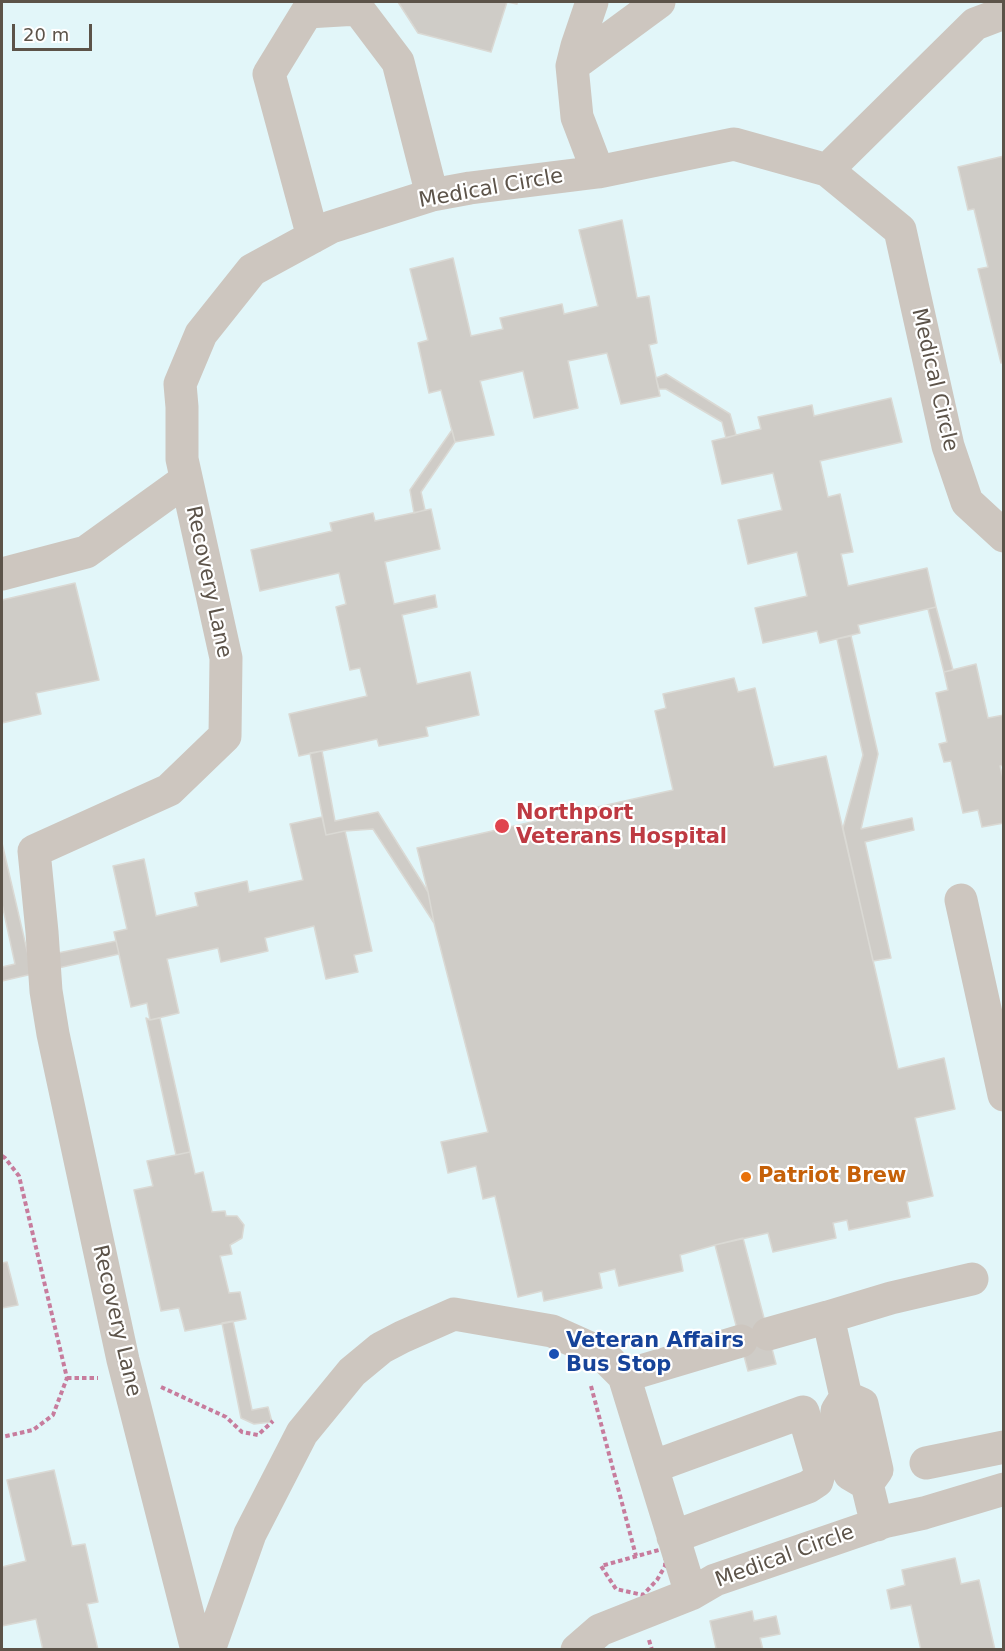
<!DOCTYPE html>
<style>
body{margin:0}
#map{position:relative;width:1005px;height:1651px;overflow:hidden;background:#f0f2f2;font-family:"DejaVu Sans",sans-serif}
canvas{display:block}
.frame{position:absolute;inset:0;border:3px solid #5c5349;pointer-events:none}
.scale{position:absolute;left:12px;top:24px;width:80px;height:27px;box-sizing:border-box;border:3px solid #5c5349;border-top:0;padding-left:8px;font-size:18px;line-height:21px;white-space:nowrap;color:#5c5349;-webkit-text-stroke:4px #fff;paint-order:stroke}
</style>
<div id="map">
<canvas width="1005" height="1651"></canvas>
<div class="frame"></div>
<div class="scale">20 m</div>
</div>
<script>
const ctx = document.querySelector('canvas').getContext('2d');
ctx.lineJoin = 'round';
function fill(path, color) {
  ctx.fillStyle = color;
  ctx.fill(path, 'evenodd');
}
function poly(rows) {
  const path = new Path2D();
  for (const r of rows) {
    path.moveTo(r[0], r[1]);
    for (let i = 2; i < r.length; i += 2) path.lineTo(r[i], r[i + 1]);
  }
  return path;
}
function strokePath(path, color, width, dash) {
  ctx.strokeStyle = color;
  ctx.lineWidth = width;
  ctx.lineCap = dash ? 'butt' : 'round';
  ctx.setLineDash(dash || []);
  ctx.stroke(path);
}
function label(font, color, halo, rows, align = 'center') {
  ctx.font = font + ' "DejaVu Sans",sans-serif';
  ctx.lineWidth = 4.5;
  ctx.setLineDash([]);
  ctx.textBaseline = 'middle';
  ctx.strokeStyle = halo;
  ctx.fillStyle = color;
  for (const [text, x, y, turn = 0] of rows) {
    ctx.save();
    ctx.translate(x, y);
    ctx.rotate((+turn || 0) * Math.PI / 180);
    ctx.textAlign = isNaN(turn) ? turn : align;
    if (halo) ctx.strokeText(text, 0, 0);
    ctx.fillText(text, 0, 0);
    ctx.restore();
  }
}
const medical = poly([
 [2,2,1003,2,1003,1649,2,1649]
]);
const building = poly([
 [398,2,517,2,517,4,507,2,491,52,418,33,398,2],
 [1004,156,1004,362,1001,363,978,269,988,267,974,209,968,210,958,167,1004,156],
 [622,220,637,298,649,296,657,343,649,345,660,396,621,404,607,353,568,361,578,408,534,418,523,371,480,381,494,435,455,442,441,390,429,393,418,343,428,340,410,269,453,258,471,336,503,329,500,318,562,304,564,314,598,306,579,230,622,220],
 [666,374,730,414,736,435,726,438,722,422,666,389,659,389,656,378,666,374],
 [891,398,902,442,820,461,828,497,840,494,853,552,841,554,848,586,927,568,936,607,858,625,860,633,820,643,817,631,763,643,755,608,807,596,797,552,748,564,738,520,782,510,773,473,722,484,712,441,761,429,758,417,812,405,814,416,891,398],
 [452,430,455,442,421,492,425,510,414,513,410,490,452,430],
 [431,509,440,549,385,562,394,604,435,595,437,607,402,615,417,684,470,672,479,715,426,727,428,736,379,746,377,739,299,756,289,714,367,696,360,668,350,670,336,607,346,604,339,573,260,591,251,550,332,531,330,523,373,513,375,521,431,509],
 [75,583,99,680,36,693,41,714,2,723,2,600,75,583],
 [936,607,953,670,944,672,928,609,936,607],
 [851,636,878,754,861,829,912,818,914,830,865,842,891,958,873,961,843,828,863,755,837,639,851,636],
 [976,664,988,718,1004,715,1004,765,1000,766,1004,782,1004,823,982,827,978,810,963,813,951,761,944,762,939,744,947,742,936,693,948,690,944,672,976,664],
 [734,678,738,692,755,688,774,767,826,756,898,1069,944,1058,955,1109,915,1118,933,1196,907,1202,910,1217,849,1230,847,1220,833,1223,836,1238,773,1252,768,1233,715,1245,680,1255,683,1271,619,1286,615,1269,599,1273,602,1288,544,1301,542,1291,518,1297,495,1196,483,1199,476,1166,448,1173,444,1154,441,1142,488,1132,434,923,428,892,417,848,673,790,655,711,666,708,663,694,734,678],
 [322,751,335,821,378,812,428,892,434,923,373,829,345,831,326,835,310,753,322,751],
 [322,817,326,835,345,831,372,951,354,955,358,972,326,979,314,926,265,938,268,951,221,962,218,948,167,959,179,1013,150,1020,147,1003,131,1007,114,932,127,929,113,866,144,859,156,916,198,906,195,893,247,881,249,892,303,880,290,824,322,817],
 [2,843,29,959,116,941,119,954,2,981,2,967,15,964,2,904,2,843],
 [146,1018,150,1020,160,1018,190,1152,176,1155,146,1018],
 [190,1152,195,1174,203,1172,212,1212,225,1211,226,1216,237,1216,244,1225,242,1238,230,1245,232,1254,220,1256,229,1293,240,1292,246,1319,185,1331,179,1308,161,1311,134,1190,153,1186,147,1161,190,1152],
 [743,1238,776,1364,748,1371,715,1245,743,1238],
 [7,1262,18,1305,2,1308,2,1263,7,1262],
 [233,1321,252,1410,268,1407,272,1422,254,1424,241,1418,222,1323,233,1321],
 [54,1470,72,1546,85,1544,98,1602,87,1604,98,1650,43,1650,36,1619,2,1626,2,1567,26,1561,7,1480,54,1470],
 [955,1558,961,1584,979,1580,995,1650,921,1650,911,1605,891,1609,887,1590,905,1585,902,1570,955,1558],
 [752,1611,754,1621,776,1616,780,1634,760,1638,763,1650,712,1650,716,1648,710,1621,752,1611]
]);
const path = poly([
 [2,1156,5,1158,19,1176,67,1378,53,1415,33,1430,2,1437],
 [67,1378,98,1378],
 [591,1386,636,1556],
 [161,1387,226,1417,242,1432,258,1435,273,1421],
 [666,1548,665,1566,657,1580,643,1595,616,1589,601,1566,666,1548],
 [649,1640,652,1650]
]);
const minor = poly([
 [592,2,577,46,572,66,577,117,598,172],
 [572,66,659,2],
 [827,170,975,24,1004,13],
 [313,237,269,74,307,12,358,9,398,62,432,195],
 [2,574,86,552,186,480],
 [961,900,1004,1095],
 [768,1334,828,1317],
 [624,1376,741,1341],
 [846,1397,862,1404,877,1470,867,1484],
 [926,1463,1004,1447],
 [652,1467,803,1412,820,1470,817,1481,808,1487,673,1537],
 [877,1525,867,1484,850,1474,837,1411,846,1397,828,1317,891,1298,972,1279],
 [197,1650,123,1360,53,1034,46,991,42,932,34,851,169,790,225,736,226,658,182,459,182,407,180,384,201,334,252,270,331,227,432,195,470,188,598,172,734,144,827,170,900,230,948,446,967,502,1004,536],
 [209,1650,250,1534,302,1433,352,1372,381,1348,402,1337,454,1314,552,1331,601,1353,624,1376,691,1594],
 [577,1650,600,1630,691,1594,715,1580,887,1521,924,1513,1004,1489]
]);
const markers = [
 [502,826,8,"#e0444e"],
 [746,1177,6,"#e8710a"],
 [554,1354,6,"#1a4fb4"]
];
const streetNames = [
 ["Medical Circle",491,189,-10],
 ["Medical Circle",934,380,77],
 ["Recovery Lane",208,582,78],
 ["Recovery Lane",116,1321,77],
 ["Medical Circle",785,1557,-20]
];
const healthNames = [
 ["Northport",516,814],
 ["Veterans Hospital",516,838]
];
const foodNames = [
 ["Patriot Brew",758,1177]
];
const transitNames = [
 ["Veteran Affairs",566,1342],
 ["Bus Stop",566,1366]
];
fill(medical, '#e2f6f9');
fill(building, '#cfccc7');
strokePath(building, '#dad9d4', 1.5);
strokePath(path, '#c77c9d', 4, [4.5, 3]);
strokePath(minor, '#cdc6bf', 33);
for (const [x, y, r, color] of markers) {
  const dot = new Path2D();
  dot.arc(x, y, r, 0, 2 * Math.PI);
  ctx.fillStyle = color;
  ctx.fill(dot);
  strokePath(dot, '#fff', 2);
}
label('21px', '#5c5349', '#fff', streetNames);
label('bold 21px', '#be3a42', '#fff', healthNames, 'left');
label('bold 21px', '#c56008', '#fff', foodNames, 'left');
label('bold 21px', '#164399', '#fff', transitNames, 'left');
</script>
